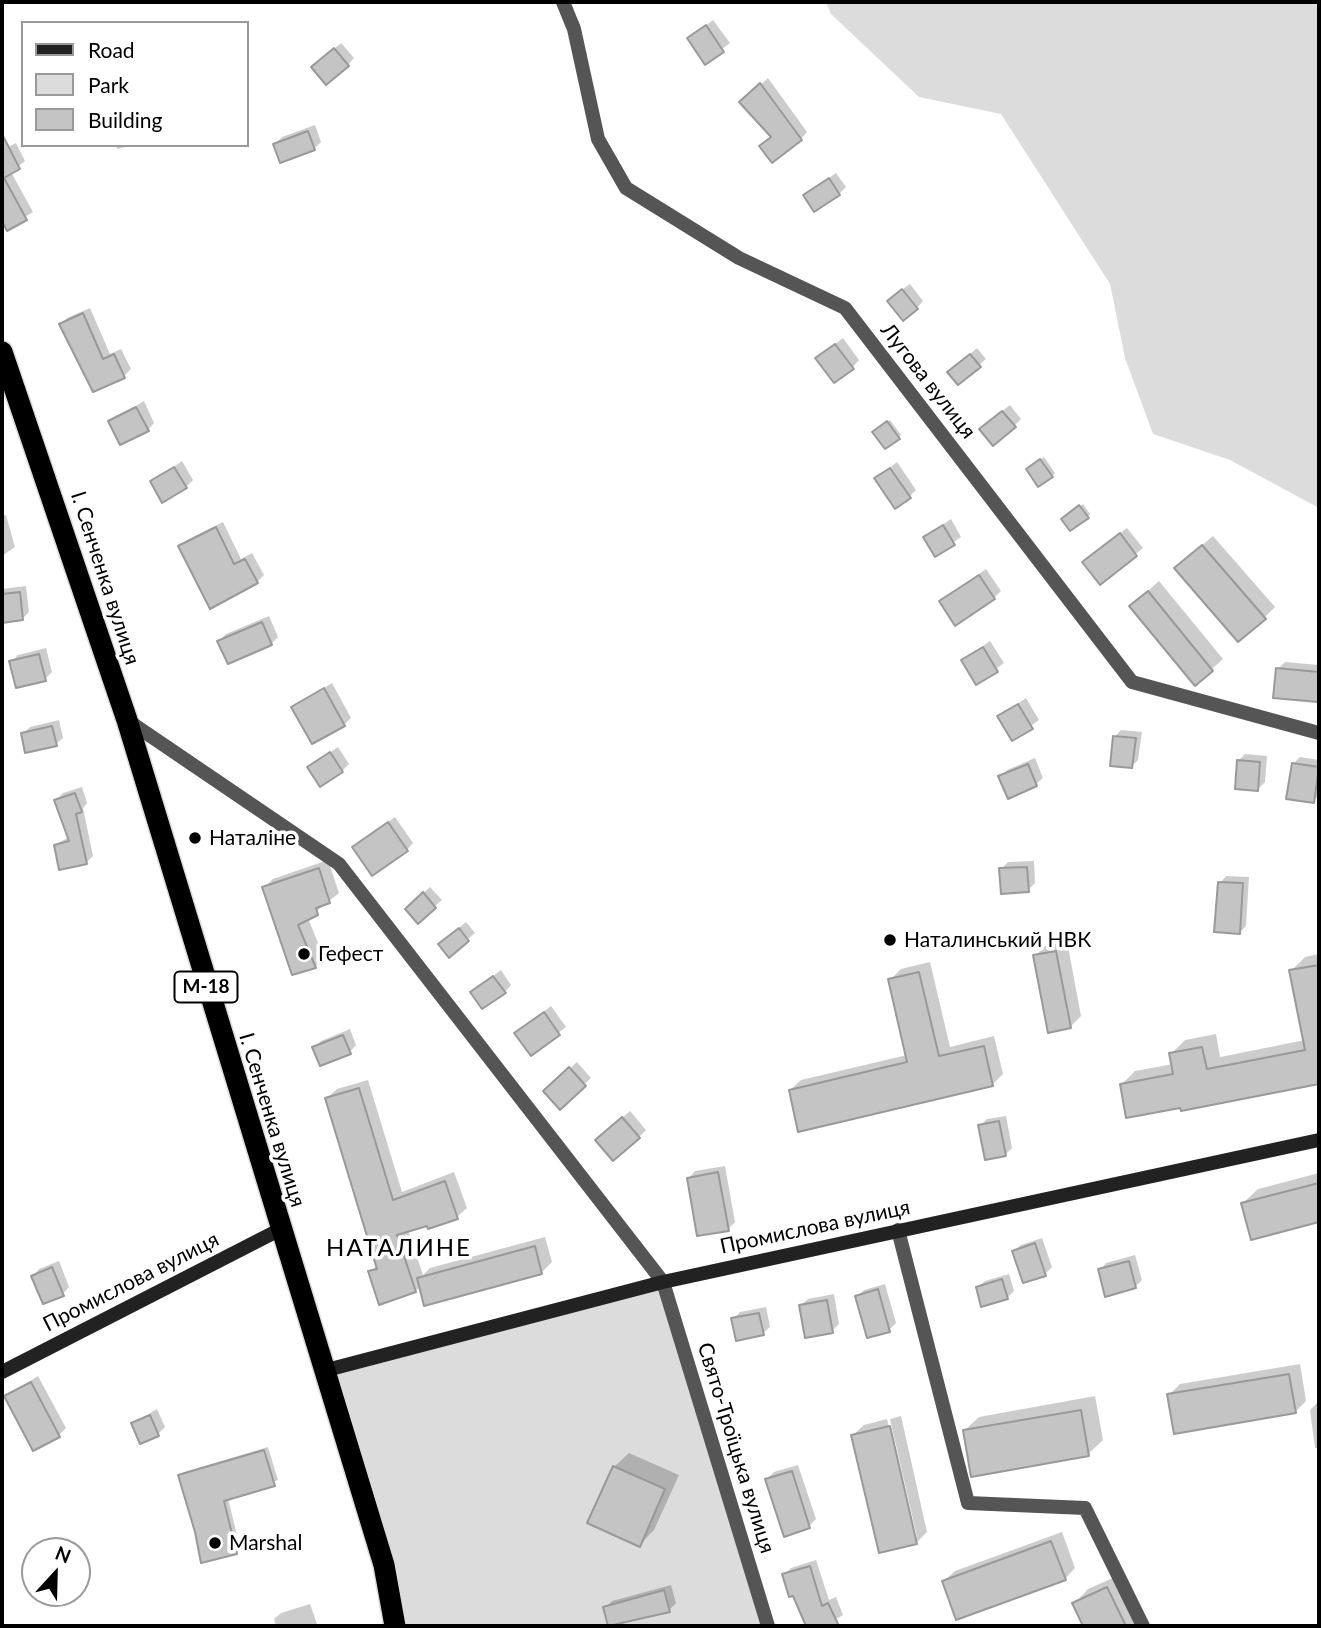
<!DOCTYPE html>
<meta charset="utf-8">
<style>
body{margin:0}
#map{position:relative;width:1321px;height:1628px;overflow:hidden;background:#fff;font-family:Lato,sans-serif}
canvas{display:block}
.frame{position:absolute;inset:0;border:4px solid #000;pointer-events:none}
.legend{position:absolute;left:21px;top:21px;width:228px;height:126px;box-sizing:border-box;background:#fff;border:2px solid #999;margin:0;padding:9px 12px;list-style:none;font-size:21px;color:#000}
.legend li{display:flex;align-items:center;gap:14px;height:35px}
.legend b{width:35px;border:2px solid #999}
.north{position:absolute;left:21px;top:1537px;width:70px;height:70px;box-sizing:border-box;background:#fff;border:2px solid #999;border-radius:50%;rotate:22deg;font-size:19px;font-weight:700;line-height:28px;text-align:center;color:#000}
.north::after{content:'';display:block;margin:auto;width:24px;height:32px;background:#000;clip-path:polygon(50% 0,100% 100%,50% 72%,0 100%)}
</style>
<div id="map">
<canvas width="1321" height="1628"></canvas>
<div class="frame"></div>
<ul class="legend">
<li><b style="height:9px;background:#222"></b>Road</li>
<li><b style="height:19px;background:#dcdcdc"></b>Park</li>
<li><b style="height:19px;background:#c4c4c4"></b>Building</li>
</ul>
<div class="north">N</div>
</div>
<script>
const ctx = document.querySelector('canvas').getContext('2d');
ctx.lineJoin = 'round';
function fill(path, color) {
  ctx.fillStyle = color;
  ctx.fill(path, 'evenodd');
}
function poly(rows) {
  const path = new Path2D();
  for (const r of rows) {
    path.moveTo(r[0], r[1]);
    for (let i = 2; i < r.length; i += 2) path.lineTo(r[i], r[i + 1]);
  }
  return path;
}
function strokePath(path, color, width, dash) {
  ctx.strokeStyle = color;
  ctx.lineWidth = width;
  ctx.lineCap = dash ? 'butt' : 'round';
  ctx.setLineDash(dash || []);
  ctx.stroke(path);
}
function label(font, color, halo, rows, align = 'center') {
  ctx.font = font + ' Lato,sans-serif';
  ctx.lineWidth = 7;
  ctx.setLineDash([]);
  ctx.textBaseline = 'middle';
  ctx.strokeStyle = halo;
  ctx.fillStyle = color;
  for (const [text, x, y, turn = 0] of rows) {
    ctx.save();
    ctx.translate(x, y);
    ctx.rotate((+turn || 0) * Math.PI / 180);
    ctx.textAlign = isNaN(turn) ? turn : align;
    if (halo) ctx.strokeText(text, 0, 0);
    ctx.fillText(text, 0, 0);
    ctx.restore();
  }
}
const green = poly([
 [826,2,1319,2,1319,508,1230,460,1153,434,1125,358,1110,284,1001,114,919,97,831,14],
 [663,1282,768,1626,395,1626,323,1371]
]);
const shadow = poly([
 [713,20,730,43,705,62,689,39],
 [341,43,354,58,348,65,320,61],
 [768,78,807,132,801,139,761,146,772,136,742,102],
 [315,125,321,142,314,149,275,144,282,137],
 [16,143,25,161,11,172,33,212,7,228,2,218,2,150],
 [116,145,133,145,117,149],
 [836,173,846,187,839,194,805,195],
 [910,284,923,301,917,308,896,294],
 [90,308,110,354,121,349,131,369,124,376,61,325,67,318],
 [843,338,859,360,853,367,825,352],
 [977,348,986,359,979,365,956,366],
 [144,401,154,423,148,430,110,422],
 [1010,405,1021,419,1014,426,988,422],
 [890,420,901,435,899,437,877,429],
 [1044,457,1055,473,1052,476,1031,466],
 [182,461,193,480,186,487,152,482],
 [897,462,916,490,910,496,876,479],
 [1083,504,1090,514,1088,516,1066,516],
 [6,515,15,547,2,556,2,516],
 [951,519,961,537,936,554,925,537],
 [223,522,241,559,252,553,264,575,257,582,180,547,187,540],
 [1127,528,1143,548,1100,583,1091,555],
 [1213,536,1275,607,1265,617,1187,558],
 [986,569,1001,591,994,598,941,601],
 [1159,581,1223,659,1195,684,1131,606],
 [26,586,29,612,22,619,2,621,2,589],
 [269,616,278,637,271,644,220,641,226,634],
 [990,641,1004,663,977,683,963,660],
 [46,648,52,672,45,679,11,662,18,655],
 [1285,662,1319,665,1317,701,1278,669],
 [332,683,351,718,344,725,293,707],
 [1026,698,1039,720,1013,739,999,716],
 [59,720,63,738,56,744,23,734,30,727],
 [1121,730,1142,732,1138,760,1131,767,1115,736],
 [338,747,349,764,342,771,309,767],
 [1245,754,1267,756,1265,782,1258,789,1238,761],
 [1300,757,1319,760,1319,795,1313,801,1293,764],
 [1035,758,1043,778,1036,784,1001,777,1007,770],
 [82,787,87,803,83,808,93,856,86,863,55,845,69,837,56,800,63,793],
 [395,817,413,843,407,850,354,847],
 [328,860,339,893,308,918,324,958,315,967,264,888,273,879],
 [1034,861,1035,883,1028,890,1001,869,1008,862],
 [1226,876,1249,877,1246,926,1239,933,1220,883],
 [430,887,442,900,418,921,407,909],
 [466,922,475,933,449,955,447,938],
 [1067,941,1081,1016,1070,1027,1035,956,1046,945],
 [1319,954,1319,1082,1182,1109,1181,1106,1121,1085,1135,1071,1173,1064,1171,1054,1185,1040,1216,1034,1220,1057,1305,1040,1291,971,1305,957],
 [930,962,950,1047,994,1036,1003,1074,992,1085,790,1090,801,1080,907,1055,890,980,901,969],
 [501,970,511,985,505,992,472,992],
 [551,1006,566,1027,531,1054,523,1027],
 [350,1029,356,1045,350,1052,314,1048,321,1041],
 [577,1062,591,1078,560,1107,545,1091],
 [368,1080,402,1192,454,1172,467,1208,457,1217,430,1227,428,1224,408,1230,423,1275,430,1268,545,1237,552,1262,541,1273,421,1286,415,1291,370,1272,377,1265,327,1098,337,1089],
 [630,1111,646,1130,639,1137,604,1133],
 [1006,1116,1012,1148,1005,1155,980,1126,987,1119],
 [725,1166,735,1222,728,1229,689,1178,695,1171],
 [1319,1173,1319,1220,1252,1238,1243,1203,1258,1189],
 [1042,1238,1052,1267,1045,1274,1014,1251,1021,1245],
 [1135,1255,1142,1280,1135,1287,1100,1270,1106,1263],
 [59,1261,69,1287,63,1294,33,1276,39,1269],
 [1009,1274,1014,1291,1007,1298,978,1287,985,1281],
 [885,1284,896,1323,889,1330,857,1297,864,1290],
 [834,1294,839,1324,832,1331,801,1305,808,1299],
 [766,1307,770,1327,763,1333,733,1319,740,1312],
 [1300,1364,1306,1401,1295,1412,1169,1395,1180,1384],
 [38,1376,66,1428,59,1435,6,1396],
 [1095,1396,1103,1440,1088,1454,964,1431,979,1417],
 [1319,1401,1319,1448,1315,1448,1310,1410],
 [157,1409,165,1427,158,1434,133,1423],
 [901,1416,927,1532,916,1543,853,1435,864,1425,887,1419,914,1537,917,1537,890,1419],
 [268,1447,278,1480,228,1498,240,1548,236,1552,202,1561,180,1476,184,1472],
 [629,1453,679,1475,654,1530,639,1545,614,1467],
 [798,1465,816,1519,809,1526,767,1479,774,1472],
 [1062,1532,1075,1568,1065,1579,944,1581,955,1571],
 [816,1560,829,1600,836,1597,843,1615,825,1626,808,1626,784,1575,791,1568],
 [1122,1574,1147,1626,1084,1626,1074,1604,1088,1589],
 [671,1585,676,1603,669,1610,610,1626,605,1608,612,1601],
 [310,1604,317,1624,314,1626,276,1626,274,1619,281,1613]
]);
const building = poly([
 [706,25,724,52,705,65,687,38,706,25],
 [334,48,349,66,326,85,311,67,334,48],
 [760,83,802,140,772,163,759,146,771,137,739,102,760,83],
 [308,131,315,150,280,163,273,144,308,131],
 [2,134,20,169,4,178,27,220,7,231,2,221,2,134],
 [829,178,840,195,814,212,803,195,829,178],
 [902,289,918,309,903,321,887,301,902,289],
 [83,313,103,359,114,354,125,378,93,392,59,324,83,313],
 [835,344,854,369,834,383,815,358,835,344],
 [970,354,981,367,958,385,947,372,970,354],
 [136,407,149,431,120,445,108,421,136,407],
 [1002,411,1016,427,993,446,979,429,1002,411],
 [887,421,900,439,885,449,872,432,887,421],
 [1040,459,1053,477,1038,487,1026,469,1040,459],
 [174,467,187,488,162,503,150,481,174,467],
 [890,468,911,498,895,509,874,478,890,468],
 [1079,505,1089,518,1070,531,1061,519,1079,505],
 [943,525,955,545,935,557,923,537,943,525],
 [216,527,234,564,245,559,258,583,210,609,178,546,216,527],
 [1120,533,1137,556,1100,585,1082,562,1120,533],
 [1202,545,1266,619,1238,642,1174,568,1202,545],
 [979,575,995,599,955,626,939,601,979,575],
 [1148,591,1213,671,1195,686,1129,606,1148,591],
 [20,592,23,620,2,623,2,594,20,592],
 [262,622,272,645,228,664,217,641,262,622],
 [983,647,998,672,976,685,961,660,983,647],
 [39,654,46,681,16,688,9,661,39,654],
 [1276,668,1319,672,1318,702,1273,698,1276,668],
 [324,688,345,726,312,744,291,707,324,688],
 [1018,704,1033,729,1012,741,997,716,1018,704],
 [52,726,57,746,25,753,21,733,52,726],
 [1113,736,1136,738,1132,768,1110,766,1113,736],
 [330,752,343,772,320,787,307,767,330,752],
 [1237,760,1260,762,1258,791,1235,789,1237,760],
 [1292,763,1319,767,1314,803,1286,799,1292,763],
 [1028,764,1037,786,1008,799,998,776,1028,764],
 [75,793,82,812,76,814,87,864,59,870,54,845,69,841,54,800,75,793],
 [388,822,408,851,372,876,352,847,388,822],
 [1027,867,1029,892,1001,894,999,868,1027,867],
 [319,868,330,903,316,908,318,915,298,925,316,968,292,975,262,887,319,868],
 [1218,882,1243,883,1240,934,1214,932,1218,882],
 [423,892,436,908,418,924,405,909,423,892],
 [459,928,469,941,449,958,438,944,459,928],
 [1056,951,1071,1028,1048,1033,1033,955,1056,951],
 [1319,965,1319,1084,1181,1111,1180,1108,1126,1118,1120,1084,1173,1074,1169,1053,1202,1047,1207,1069,1305,1050,1289,970,1319,965],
 [919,972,939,1056,984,1046,993,1086,798,1132,789,1090,907,1062,888,979,919,972],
 [493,976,506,993,482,1009,470,992,493,976],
 [544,1012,560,1035,531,1056,514,1033,544,1012],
 [343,1035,351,1054,320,1066,312,1047,343,1035],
 [569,1067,586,1086,560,1110,543,1091,569,1067],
 [359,1088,393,1200,445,1181,458,1219,428,1229,427,1226,397,1235,416,1292,379,1305,368,1271,377,1269,325,1098,359,1088],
 [622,1117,640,1138,613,1161,595,1140,622,1117],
 [999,1121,1006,1156,985,1160,978,1125,999,1121],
 [718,1172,729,1231,697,1236,687,1178,718,1172],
 [1319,1183,1319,1222,1251,1240,1241,1203,1319,1183],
 [1035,1243,1046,1276,1023,1283,1012,1251,1035,1243],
 [535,1246,542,1274,424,1306,417,1278,535,1246],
 [1129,1261,1136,1288,1105,1297,1098,1269,1129,1261],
 [52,1267,64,1296,43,1304,31,1276,52,1267],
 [1002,1279,1008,1299,981,1307,976,1287,1002,1279],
 [878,1289,890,1332,867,1338,855,1296,878,1289],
 [827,1300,833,1333,805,1338,799,1305,827,1300],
 [759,1313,764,1335,736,1341,731,1318,759,1313],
 [1289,1374,1296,1413,1174,1434,1167,1394,1289,1374],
 [31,1382,60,1437,33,1451,4,1396,31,1382],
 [1081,1410,1089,1456,971,1477,963,1430,1081,1410],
 [150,1415,159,1436,140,1444,131,1423,150,1415],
 [890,1426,917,1544,879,1553,851,1435,890,1426],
 [264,1450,275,1486,224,1501,237,1554,201,1563,195,1532,178,1475,264,1450],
 [613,1466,665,1489,640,1547,587,1523,613,1466],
 [792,1471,810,1528,784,1537,765,1479,792,1471],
 [1051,1541,1066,1580,956,1620,942,1581,1051,1541],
 [810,1566,822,1606,828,1603,839,1626,806,1626,793,1596,789,1597,782,1574,810,1566],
 [1107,1587,1126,1626,1083,1626,1072,1603,1107,1587],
 [664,1590,670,1612,608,1626,603,1607,664,1590]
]);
const street = poly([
 [563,2,574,29,598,139,626,188,739,258,845,308,1132,682,1319,733],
 [127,720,339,864,663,1282,768,1626],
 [898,1230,968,1503,1085,1508,1143,1626]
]);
const secondary = poly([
 [323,1371,663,1282,1319,1140],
 [2,1372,279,1230]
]);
const highway = poly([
 [2,352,127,720,384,1565,395,1626]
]);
const markers = [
 [195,838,7,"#000"],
 [890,940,7,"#000"],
 [304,954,7,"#000"],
 [215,1543,7,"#000"]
];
const shields = [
 [206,987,63]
];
const shieldNames = [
 ["М-18",206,987]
];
const streetNames = [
 ["Лугова вулиця",928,381,52],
 ["І. Сенченка вулиця",105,578,72],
 ["І. Сенченка вулиця",272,1120,73],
 ["Промислова вулиця",815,1227,-12],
 ["Промислова вулиця",131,1282,-27],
 ["Свято-Троїцька вулиця",736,1448,73]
];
const poiNames = [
 ["Наталіне",209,838],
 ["Наталинський НВК",904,940],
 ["Гефест",318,954],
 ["Marshal",229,1543]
];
const quarterNames = [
 ["НАТАЛИНЕ",399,1248]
];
fill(green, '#dcdcdc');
fill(shadow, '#0003');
fill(building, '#c4c4c4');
strokePath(building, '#999', 2);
strokePath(highway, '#dbdbdb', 24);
strokePath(street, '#555', 14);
strokePath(secondary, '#222', 14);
strokePath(highway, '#000', 21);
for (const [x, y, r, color] of markers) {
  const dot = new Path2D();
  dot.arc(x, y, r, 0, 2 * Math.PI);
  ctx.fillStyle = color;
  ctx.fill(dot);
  strokePath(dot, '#fff', 2.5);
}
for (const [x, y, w] of shields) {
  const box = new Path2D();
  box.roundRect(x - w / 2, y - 15.5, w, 31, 5);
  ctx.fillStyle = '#fff';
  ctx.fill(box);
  strokePath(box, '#000', 2);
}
label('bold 19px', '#000', null, shieldNames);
label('21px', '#000', '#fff', streetNames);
label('21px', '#000', '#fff', poiNames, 'left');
ctx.letterSpacing = '2px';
label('24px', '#000', '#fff', quarterNames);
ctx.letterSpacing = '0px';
</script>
